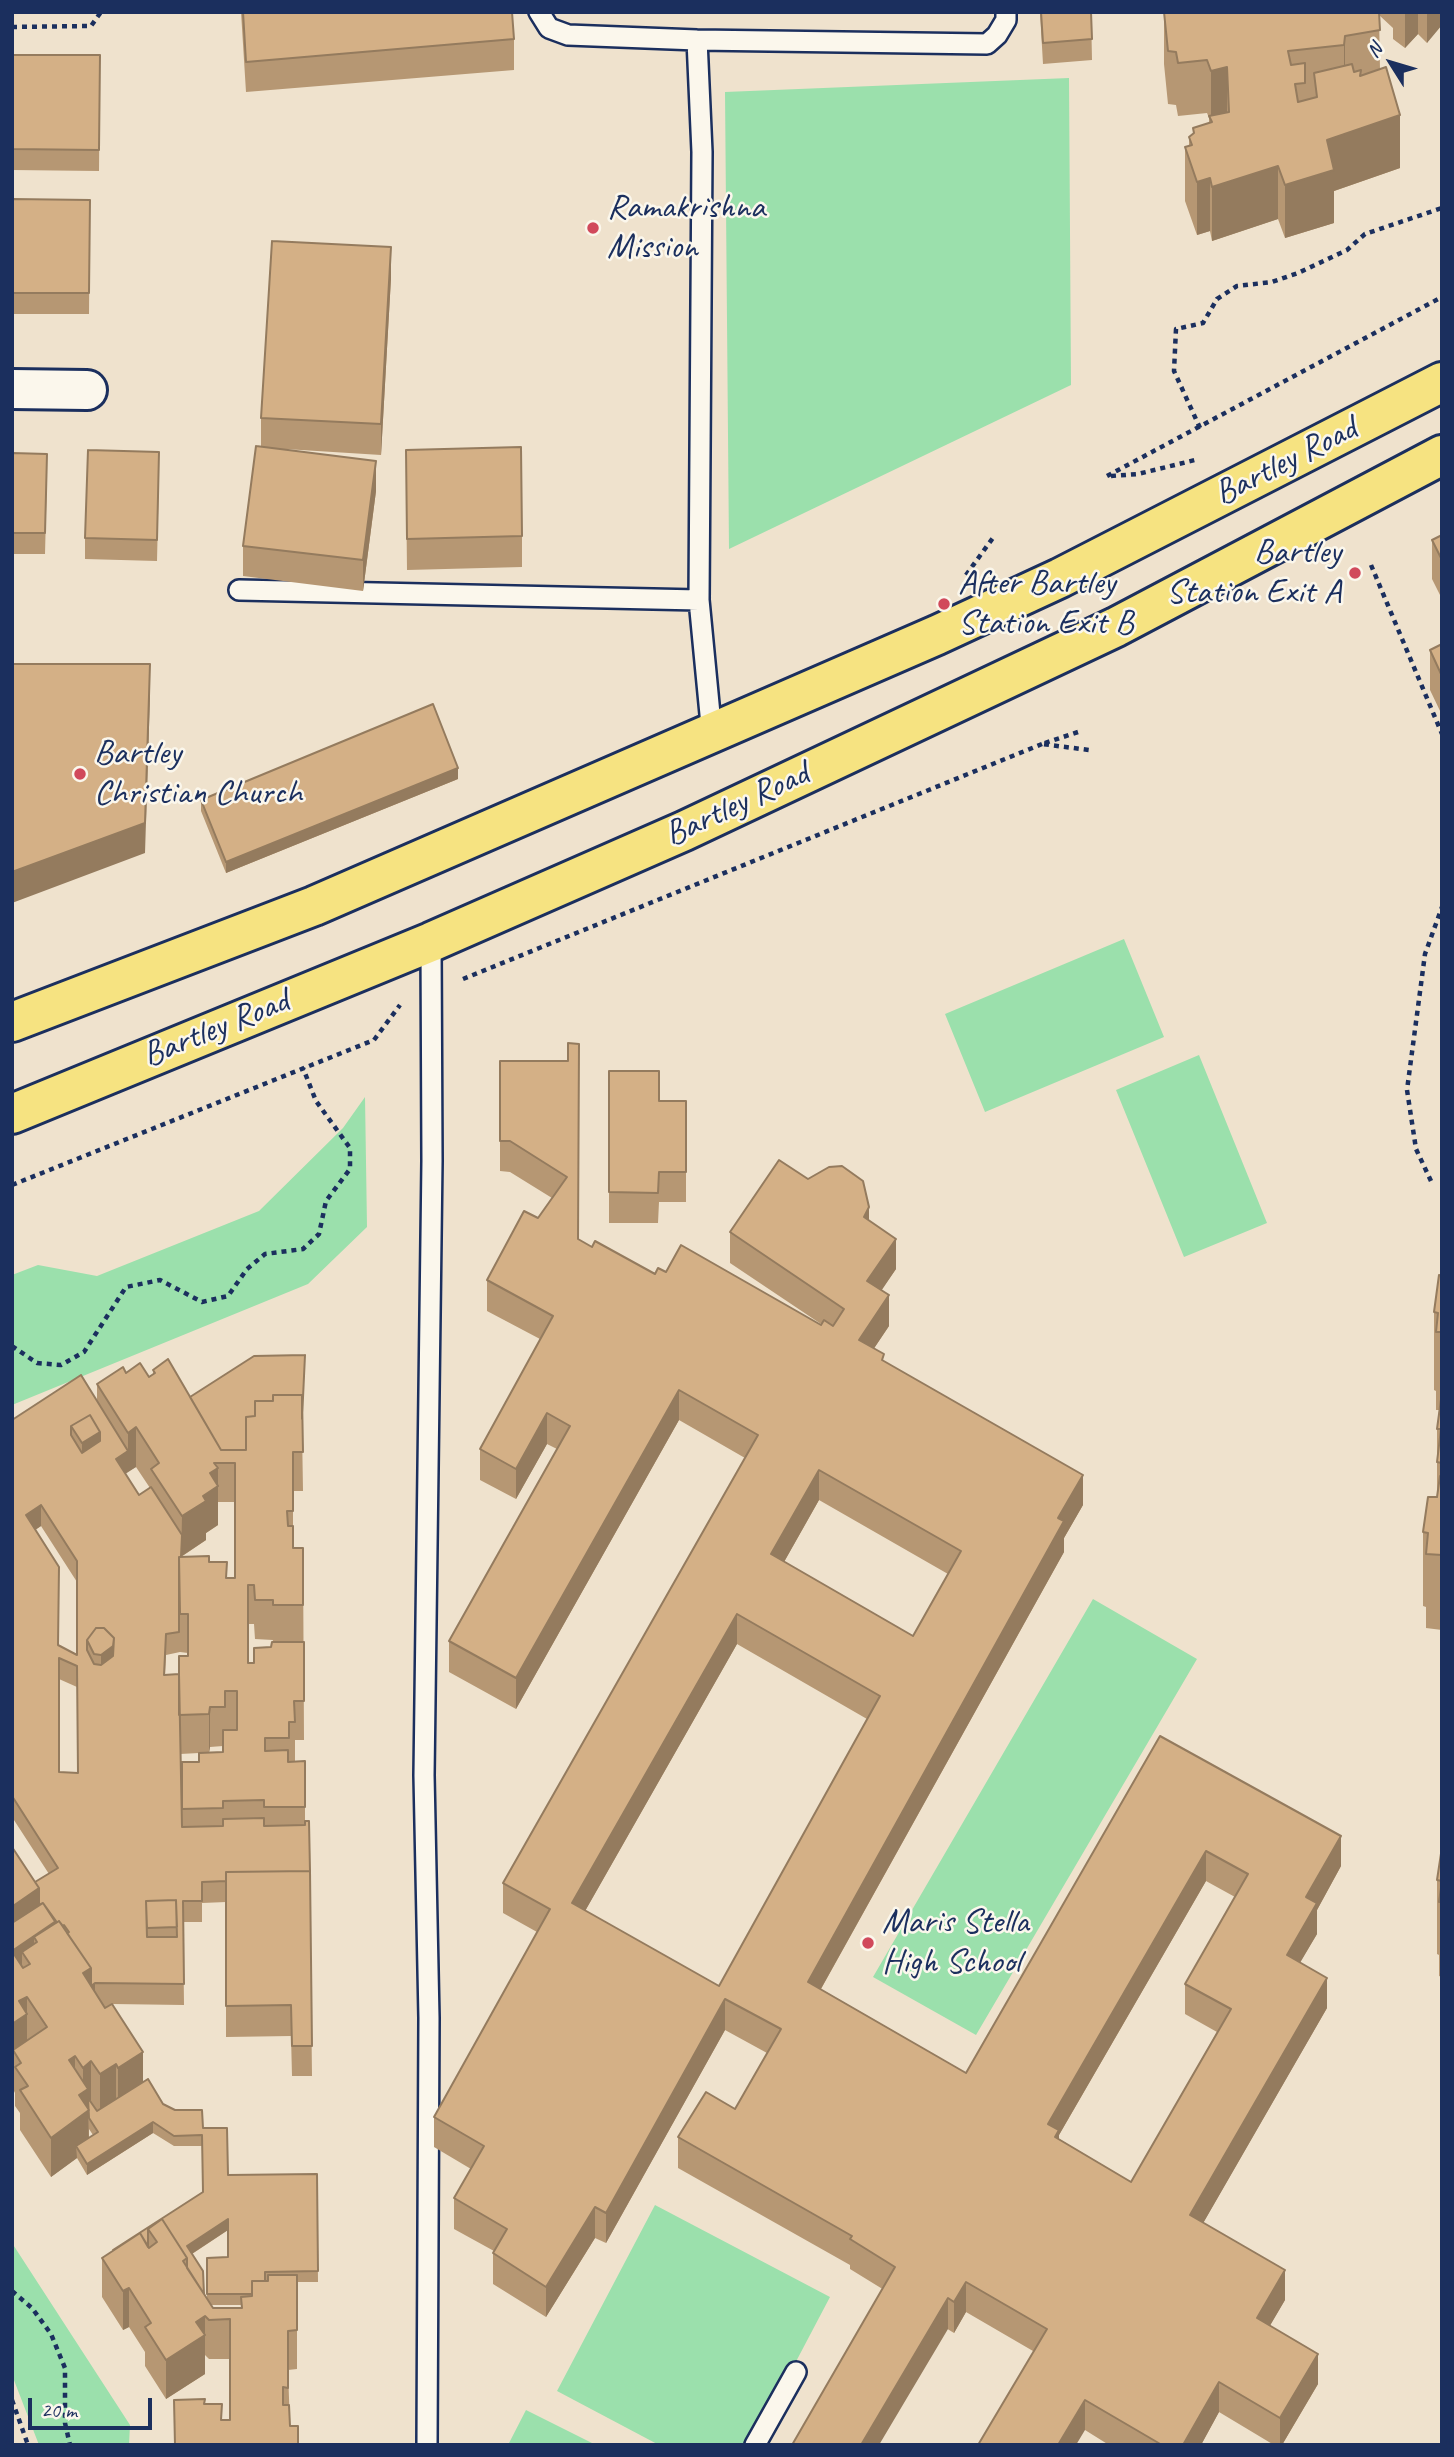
<!DOCTYPE html>
<style>
body{margin:0}
#map{position:relative;width:1454px;height:2457px;overflow:hidden;background:#efe2cd;font-family:Caveat,sans-serif}
canvas{display:block}
.frame{position:absolute;inset:0;border:14px solid #1b2f5e;pointer-events:none}
.north{position:absolute;left:1356px;top:28px;width:70px;height:70px;-webkit-text-stroke:5px #fbf7ec;paint-order:stroke;rotate:307deg;font-size:19px;font-weight:700;line-height:28px;text-align:center;color:#1b2f5e}
.north::after{content:'';display:block;margin:auto;width:24px;height:32px;background:#1b2f5e;clip-path:polygon(50% 0,100% 100%,50% 72%,0 100%)}
.scale{position:absolute;left:28px;top:2398px;width:124px;height:32px;box-sizing:border-box;border:4px solid #1b2f5e;border-top:0;padding-left:9px;font-size:21px;line-height:24px;white-space:nowrap;color:#1b2f5e;-webkit-text-stroke:5px #fbf7ec;paint-order:stroke}
</style>
<div id="map">
<canvas width="1454" height="2457"></canvas>
<div class="frame"></div>
<div class="north">N</div>
<div class="scale">20 m</div>
</div>
<script>
const ctx = document.querySelector('canvas').getContext('2d');
ctx.lineJoin = 'round';
function fill(path, color) {
  ctx.fillStyle = color;
  ctx.fill(path, 'evenodd');
}
function poly(rows) {
  const path = new Path2D();
  for (const r of rows) {
    path.moveTo(r[0], r[1]);
    for (let i = 2; i < r.length; i += 2) path.lineTo(r[i], r[i + 1]);
  }
  return path;
}
function strokePath(path, color, width, dash) {
  ctx.strokeStyle = color;
  ctx.lineWidth = width;
  ctx.lineCap = dash ? 'butt' : 'round';
  ctx.setLineDash(dash || []);
  ctx.stroke(path);
}
function label(font, color, halo, rows, align = 'center') {
  ctx.font = font + ' Caveat,sans-serif';
  ctx.lineWidth = 5;
  ctx.setLineDash([]);
  ctx.textBaseline = 'middle';
  ctx.strokeStyle = halo;
  ctx.fillStyle = color;
  for (const [text, x, y, turn = 0] of rows) {
    ctx.save();
    ctx.translate(x, y);
    ctx.rotate((+turn || 0) * Math.PI / 180);
    ctx.textAlign = isNaN(turn) ? turn : align;
    if (halo) ctx.strokeText(text, 0, 0);
    ctx.fillText(text, 0, 0);
    ctx.restore();
  }
}
const green = poly([
 [1069,78,1071,385,729,549,725,92],
 [1124,939,1164,1037,985,1112,945,1014],
 [1199,1055,1267,1223,1184,1257,1116,1090],
 [365,1097,367,1227,308,1284,12,1405,12,1275,38,1265,97,1276,259,1211,343,1128],
 [1093,1599,1197,1659,976,2035,873,1977],
 [655,2205,830,2297,752,2445,659,2445,557,2391],
 [12,2243,130,2425,129,2445,39,2445,12,2375],
 [526,2410,596,2445,508,2445]
]);
const path = poly([
 [12,27,91,26,101,12],
 [1200,428,1174,371,1176,329,1203,323,1217,299,1237,286,1272,282,1298,273,1347,250,1365,234,1442,208],
 [1107,476,1442,297],
 [1111,476,1138,474,1195,460],
 [1371,565,1442,734],
 [966,575,995,535],
 [1078,732,1042,744,1089,750],
 [463,979,1042,744],
 [1431,1181,1416,1149,1407,1090,1425,954,1442,907],
 [12,1185,374,1040,400,1005],
 [12,1346,37,1363,61,1365,84,1352,126,1287,160,1280,202,1302,228,1296,247,1269,265,1254,303,1249,319,1234,326,1201,350,1169,350,1148,316,1101,303,1068],
 [12,2291,32,2308,51,2334,65,2368,65,2423,70,2445],
 [12,2400,28,2445]
]);
const lane = poly([
 [539,12,549,28,568,35,697,40,987,44,997,35,1006,20,1006,12],
 [697,40,702,152,699,600,712,735],
 [239,590,699,600],
 [427,2445,429,2018,424,1775,432,1161,431,942],
 [755,2445,796,2372]
]);
const street = poly([
 [12,389,87,390]
]);
const highway = poly([
 [12,1022,314,906,937,635,1060,578,1442,382],
 [12,1114,431,942,684,831,1116,627,1442,455]
]);
const wall = poly([
 [241,12,512,12,514,39,514,70,246,92],
 [1040,12,1091,12,1092,60,1043,64],
 [1164,12,1442,12,1427,43,1418,34,1405,48,1393,39,1393,28,1379,15,1380,70,1400,168,1334,191,1334,223,1285,238,1278,219,1212,241,1210,231,1197,235,1185,201,1185,147,1189,146,1189,137,1193,134,1193,128,1209,123,1209,118,1207,113,1178,116,1176,105,1168,104,1164,64],
 [12,55,100,55,99,171,12,170],
 [12,199,90,200,89,314,12,314],
 [391,278,381,455,285,449,376,491,363,591,243,576,243,546,261,447,261,418],
 [12,453,47,475,45,554,12,554],
 [159,473,157,561,85,559,85,538],
 [406,480,522,536,522,567,407,570],
 [1442,535,1442,599,1432,579,1432,540],
 [1442,644,1441,713,1430,690,1430,650],
 [458,779,226,873,201,811,201,800],
 [500,1061,568,1061,578,1239,592,1247,655,1274,666,1272,821,1325,821,1324,730,1263,730,1232,869,1221,896,1269,881,1290,889,1326,874,1348,884,1361,1083,1505,1064,1538,1064,1552,821,1989,966,2073,1160,1736,1341,1866,1317,1910,1317,1934,1300,1962,1327,2008,1203,2223,1285,2300,1270,2325,1318,2384,1282,2445,1274,2445,1219,2412,1201,2445,1109,2445,1085,2430,1033,2351,966,2312,954,2333,850,2269,850,2265,678,2168,678,2137,735,2109,767,2053,725,2030,606,2243,595,2238,546,2317,493,2284,493,2253,494,2251,454,2229,454,2198,471,2169,434,2147,434,2117,537,1932,503,1913,503,1883,745,1458,679,1420,516,1709,449,1672,449,1641,557,1449,547,1444,516,1499,480,1480,480,1449,540,1339,487,1311,487,1280,538,1218,552,1198,510,1172,500,1171],
 [819,1500,948,1574,913,1636,784,1562],
 [737,1644,867,1719,719,1986,585,1911],
 [1206,1881,1235,1897,1185,1984,1185,2014,1217,2032,1131,2182,1059,2139,1059,2135],
 [609,1071,659,1101,686,1101,686,1202,659,1202,658,1223,609,1223],
 [1442,1276,1442,1630,1426,1628,1426,1607,1423,1606,1423,1532,1437,1497,1437,1429,1439,1410,1436,1410,1436,1391,1434,1390,1434,1312],
 [153,1370,190,1397,302,1429,303,1491,293,1491,293,1548,303,1548,304,1740,295,1740,295,1761,305,1761,305,1821,309,1821,312,2076,292,2076,291,2036,226,2037,226,1902,202,1903,202,1922,183,1922,184,2005,113,2004,143,2082,163,2104,203,2128,228,2175,317,2174,318,2282,297,2282,297,2369,288,2370,290,2426,298,2445,174,2445,174,2400,205,2404,222,2420,230,2420,230,2359,209,2359,205,2355,205,2374,166,2399,145,2366,145,2352,129,2327,123,2330,102,2297,102,2258,203,2192,202,2146,174,2146,153,2133,87,2175,77,2158,51,2177,20,2130,20,2113,15,2106,15,2093,13,2089,12,1847,35,1882,49,1874,12,1817,12,1420,97,1401,97,1384,126,1373,149,1377,153,1374],
 [136,1467,150,1488,139,1495,125,1473],
 [218,1502,235,1502,235,1578,227,1578,209,1562,181,1557,206,1540,206,1533,218,1525],
 [41,1526,77,1582,77,1655,59,1646,35,1530],
 [248,1624,254,1624,255,1639,273,1640,271,1647,254,1648,254,1663,248,1663],
 [180,1652,188,1653,188,1656,179,1674,165,1675,166,1655],
 [59,1679,77,1687,78,1773,59,1772],
 [223,1746,223,1752,209,1752,210,1747],
 [199,1753,199,1762,182,1806,180,1754],
 [89,2129,93,2135,89,2138],
 [228,2230,228,2257,207,2269,207,2299,204,2294,192,2254],
 [211,2305,241,2305,241,2308,213,2308],
 [1442,1847,1442,1977,1439,1976,1439,1955,1437,1954,1437,1880]
]);
const shadedWall = poly([
 [1405,12,1418,12,1418,34,1405,48],
 [1427,12,1442,12,1442,25,1427,43],
 [1345,36,1345,89,1344,98,1344,45],
 [1227,67,1227,120,1212,122,1211,119,1211,71],
 [1400,115,1400,168,1334,191,1334,223,1285,238,1285,185,1327,140,1361,123],
 [1278,166,1278,219,1212,241,1212,187],
 [1210,178,1210,231,1197,235,1197,182],
 [391,247,391,278,381,455,381,424],
 [376,461,376,491,363,591,363,560],
 [150,664,150,695,145,853,12,903,12,872],
 [1441,674,1442,674,1441,713],
 [458,768,458,779,226,873,226,862],
 [869,1207,869,1238,864,1217],
 [896,1239,896,1269,867,1312,867,1281],
 [889,1295,889,1326,859,1371,859,1340],
 [679,1390,679,1420,516,1709,516,1678],
 [547,1413,547,1444,516,1499,516,1469],
 [136,1427,136,1467,116,1480,116,1459,128,1451,128,1433],
 [100,1432,100,1462,82,1474,82,1443],
 [218,1468,218,1525,206,1533,206,1540,182,1556,180,1614,182,1516,203,1496,210,1473],
 [819,1470,819,1500,771,1585,771,1554],
 [1083,1475,1083,1505,1064,1538,1064,1552,808,2012,808,1982,1058,1518],
 [41,1505,41,1526,26,1536,26,1515],
 [737,1614,737,1644,572,1934,572,1903],
 [114,1638,114,1669,101,1686,101,1655],
 [210,1707,210,1747,209,1753,209,1714],
 [1341,1836,1341,1866,1317,1910,1317,1934,1287,1985,1287,1955,1306,1897],
 [1206,1851,1206,1881,1059,2135,1059,2161,1048,2124],
 [39,1888,39,1927,13,1945,13,1906],
 [56,1921,64,1925,64,1946,37,1942,34,1937,34,1967,22,1952,22,1975,12,1951],
 [91,1968,95,1983,95,2004,83,1973],
 [1327,1978,1327,2008,1190,2246,1190,2215],
 [27,1997,27,2054,13,2050,12,2064,12,2024,19,2001],
 [725,1999,725,2030,606,2243,606,2213],
 [143,2052,143,2092,118,2108,118,2068],
 [75,2056,75,2095,69,2060],
 [91,2061,91,2100,88,2102,89,2149,76,2146,77,2158,51,2177,51,2138,79,2095,83,2092,83,2068],
 [116,2064,116,2103,100,2113,100,2074],
 [153,2122,153,2133,87,2175,87,2164],
 [595,2207,595,2238,546,2317,546,2287],
 [228,2219,228,2230,187,2257,187,2246],
 [1285,2270,1285,2300,1257,2348,1257,2318],
 [966,2282,966,2312,954,2333,954,2302],
 [129,2288,129,2327,123,2330,123,2291],
 [948,2298,948,2329,879,2445,861,2445],
 [205,2316,205,2374,166,2399,166,2360,196,2322],
 [1318,2354,1318,2384,1282,2445,1280,2445,1280,2418],
 [1219,2382,1219,2412,1201,2445,1183,2445],
 [1085,2400,1085,2430,1076,2445,1058,2445]
]);
const building = poly([
 [243,12,512,12,514,39,246,62,243,12],
 [1041,12,1091,12,1092,39,1043,43,1041,12],
 [1164,12,1379,12,1380,30,1345,36,1344,45,1288,51,1291,65,1305,63,1305,83,1295,84,1298,102,1317,97,1314,73,1352,64,1354,72,1361,70,1360,76,1386,67,1400,115,1327,140,1334,170,1285,185,1278,166,1212,187,1210,178,1197,182,1185,147,1192,145,1189,137,1194,133,1193,128,1212,122,1209,116,1229,112,1227,67,1211,71,1207,60,1178,63,1176,52,1168,51,1164,12],
 [12,55,100,55,99,150,12,149,12,55],
 [12,199,90,200,89,293,12,293,12,199],
 [272,241,391,247,381,424,261,418,272,241],
 [256,446,376,461,363,560,243,546,256,446],
 [521,447,522,536,407,539,406,450,521,447],
 [88,450,159,452,157,540,85,538,88,450],
 [12,453,47,454,45,533,12,533,12,453],
 [1442,535,1442,560,1432,540,1442,535],
 [1442,644,1442,674,1441,674,1430,650,1442,644],
 [12,664,150,664,145,823,12,872,12,664],
 [433,704,458,768,226,862,201,800,433,704],
 [568,1043,579,1044,578,1239,592,1247,595,1241,655,1274,658,1268,666,1272,681,1245,821,1325,824,1320,833,1326,844,1309,730,1232,779,1160,808,1179,829,1167,842,1166,863,1181,869,1207,864,1217,896,1239,867,1281,889,1295,859,1340,884,1354,882,1360,1083,1475,1058,1518,1064,1521,808,1982,966,2073,1160,1736,1341,1836,1306,1897,1317,1903,1287,1955,1327,1978,1190,2215,1285,2270,1257,2318,1318,2354,1280,2418,1219,2382,1183,2445,1162,2445,1085,2400,1058,2445,978,2445,1047,2329,966,2282,954,2302,948,2298,861,2445,792,2445,895,2267,850,2239,852,2236,678,2137,706,2092,735,2109,781,2029,725,1999,606,2213,595,2207,546,2287,493,2253,507,2229,454,2198,484,2146,434,2117,550,1909,503,1883,758,1435,679,1390,516,1678,449,1641,570,1426,547,1413,516,1469,480,1449,553,1316,487,1280,524,1211,538,1218,567,1177,510,1141,500,1141,500,1061,568,1061,568,1043],
 [819,1470,961,1551,913,1636,771,1554,819,1470],
 [737,1614,880,1696,719,1986,572,1903,737,1614],
 [1206,1851,1248,1874,1185,1984,1231,2009,1131,2182,1055,2137,1059,2130,1048,2124,1206,1851],
 [609,1071,659,1071,659,1101,686,1101,686,1172,659,1172,658,1193,609,1192,609,1071],
 [1439,1275,1442,1276,1442,1332,1436,1332,1438,1313,1434,1312,1439,1275],
 [305,1355,302,1419,302,1395,273,1395,273,1401,255,1401,255,1416,246,1417,246,1450,221,1450,190,1397,254,1356,305,1355],
 [168,1359,221,1450,246,1450,246,1417,255,1416,255,1401,273,1401,273,1395,302,1395,303,1452,293,1452,293,1511,287,1511,288,1526,293,1526,293,1548,303,1548,303,1605,273,1605,273,1600,255,1600,254,1585,248,1585,248,1663,254,1663,254,1648,271,1647,272,1642,304,1642,304,1701,294,1701,295,1722,289,1722,289,1738,265,1738,265,1751,288,1750,288,1762,305,1761,305,1807,264,1807,264,1800,223,1801,223,1808,182,1809,182,1762,199,1762,199,1753,223,1752,223,1730,237,1730,237,1691,225,1691,225,1707,210,1707,209,1714,179,1715,179,1656,188,1656,188,1614,180,1614,179,1557,209,1556,209,1562,227,1562,226,1578,235,1578,235,1463,214,1463,218,1468,210,1473,218,1486,203,1496,206,1501,182,1516,151,1469,159,1463,136,1427,128,1433,97,1384,123,1367,126,1373,140,1363,149,1377,155,1373,153,1370,168,1359],
 [81,1375,128,1451,116,1459,139,1495,151,1487,182,1535,181,1557,179,1557,179,1632,166,1634,164,1675,179,1674,182,1827,223,1826,223,1819,264,1818,264,1826,305,1825,305,1821,309,1821,310,1871,226,1872,226,1881,202,1882,202,1901,183,1901,184,1984,95,1983,91,1986,91,1968,67,1933,69,1932,64,1925,63,1926,59,1921,56,1923,43,1903,39,1905,39,1888,35,1882,58,1868,12,1796,12,1420,81,1375],
 [90,1415,100,1432,100,1441,82,1453,71,1435,71,1426,90,1415],
 [41,1505,77,1561,77,1655,58,1645,59,1567,26,1515,41,1505],
 [96,1628,104,1628,114,1638,113,1656,101,1665,94,1664,87,1650,87,1640,96,1628],
 [59,1658,77,1666,78,1773,59,1772,59,1658],
 [176,1900,177,1937,147,1937,146,1901,176,1900],
 [1442,1392,1442,1463,1437,1462,1441,1429,1437,1429,1442,1392],
 [90,1415,100,1432,82,1443,71,1426,90,1415],
 [1440,1476,1442,1477,1442,1555,1426,1554,1428,1533,1423,1532,1428,1497,1437,1497,1440,1476],
 [96,1628,104,1628,114,1638,113,1646,101,1655,94,1654,87,1640,96,1628],
 [12,1847,39,1888,13,1906,12,1905,12,1847],
 [1442,1847,1442,1902,1439,1902,1442,1881,1437,1880,1442,1847],
 [310,1871,312,2046,292,2046,291,2005,226,2006,226,1872,310,1871],
 [176,1900,177,1927,147,1928,146,1901,176,1900],
 [43,1903,56,1921,12,1951,12,1923,43,1903],
 [59,1921,91,1968,83,1973,105,2008,112,2004,143,2052,118,2068,116,2064,100,2074,91,2061,83,2068,75,2056,69,2060,88,2089,79,2095,89,2110,51,2138,20,2090,28,2086,15,2067,21,2063,13,2050,47,2027,27,1997,19,2001,27,2014,12,2024,12,1951,23,1968,30,1964,22,1952,37,1942,34,1937,59,1921],
 [148,2079,163,2104,175,2110,202,2110,203,2128,227,2128,228,2175,317,2174,318,2271,265,2272,265,2281,252,2281,252,2294,207,2294,207,2258,228,2257,228,2219,187,2246,203,2271,204,2294,187,2268,187,2258,162,2219,148,2229,148,2247,140,2233,114,2250,113,2250,203,2192,202,2135,174,2136,153,2122,87,2164,76,2146,98,2132,89,2118,88,2098,97,2111,148,2079],
 [162,2219,187,2258,183,2261,213,2308,242,2308,241,2297,252,2296,252,2281,268,2281,268,2275,297,2275,297,2330,288,2331,288,2388,283,2387,283,2405,289,2405,290,2426,298,2426,298,2445,175,2445,174,2400,205,2399,204,2404,222,2404,221,2420,230,2420,230,2319,209,2320,205,2316,196,2322,205,2335,166,2360,145,2327,151,2323,129,2288,123,2291,102,2258,140,2233,149,2248,157,2242,148,2229,162,2219]
]);
const markers = [
 [593,228,7,"#d1495b"],
 [1355,573,7,"#d1495b"],
 [944,604,7,"#d1495b"],
 [80,774,7,"#d1495b"],
 [868,1943,7,"#d1495b"]
];
const poiNames = [
 ["Ramakrishna",607,208],
 ["Mission",607,248],
 ["Bartley",1341,553,"right"],
 ["Station Exit A",1341,593,"right"],
 ["After Bartley",958,584],
 ["Station Exit B",958,624],
 ["Bartley",94,754],
 ["Christian Church",94,794],
 ["Maris Stella",882,1923],
 ["High School",882,1963]
];
const streetNames = [
 ["Bartley Road",1286,462,-27],
 ["Bartley Road",737,805,-25],
 ["Bartley Road",216,1029,-22]
];
fill(green, '#9be0ac');
strokePath(lane, '#1b2f5e', 24);
strokePath(street, '#1b2f5e', 44);
strokePath(highway, '#1b2f5e', 44);
strokePath(path, '#1b2f5e', 4.5, [5, 5]);
strokePath(lane, '#fbf7ec', 19);
strokePath(street, '#fbf7ec', 38);
strokePath(highway, '#f6e381', 38);
fill(wall, '#b69773');
fill(shadedWall, '#947b5e');
fill(building, '#d4b086');
strokePath(building, '#947b5e', 2);
for (const [x, y, r, color] of markers) {
  const dot = new Path2D();
  dot.arc(x, y, r, 0, 2 * Math.PI);
  ctx.fillStyle = color;
  ctx.fill(dot);
  strokePath(dot, '#fbf7ec', 2.5);
}
label('35px', '#1b2f5e', '#fbf7ec', poiNames, 'left');
label('35px', '#1b2f5e', '#fbf7ec', streetNames);
</script>
